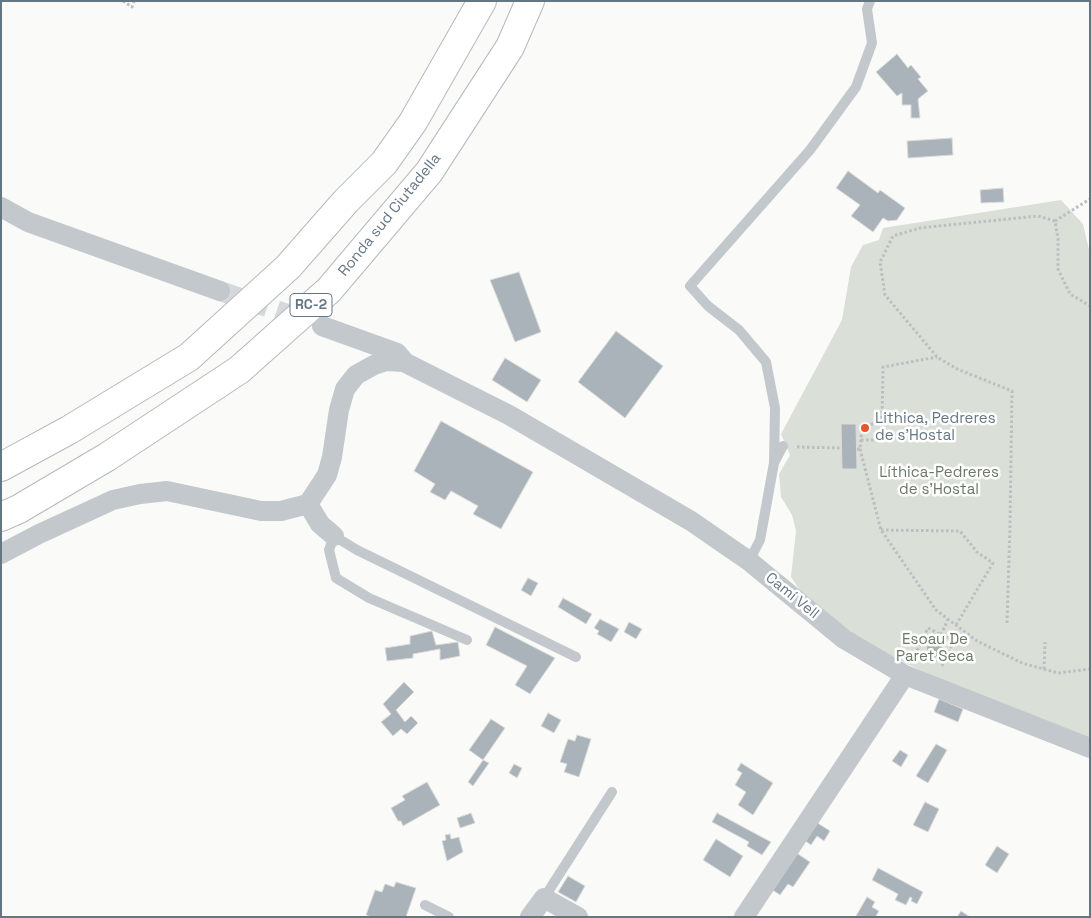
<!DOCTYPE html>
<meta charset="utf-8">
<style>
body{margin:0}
#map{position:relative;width:1091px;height:918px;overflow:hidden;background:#fafaf8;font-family:"Space Grotesk",sans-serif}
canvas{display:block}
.frame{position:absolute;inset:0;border:2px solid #657683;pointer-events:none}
</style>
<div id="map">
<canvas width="1091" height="918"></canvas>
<div class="frame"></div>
</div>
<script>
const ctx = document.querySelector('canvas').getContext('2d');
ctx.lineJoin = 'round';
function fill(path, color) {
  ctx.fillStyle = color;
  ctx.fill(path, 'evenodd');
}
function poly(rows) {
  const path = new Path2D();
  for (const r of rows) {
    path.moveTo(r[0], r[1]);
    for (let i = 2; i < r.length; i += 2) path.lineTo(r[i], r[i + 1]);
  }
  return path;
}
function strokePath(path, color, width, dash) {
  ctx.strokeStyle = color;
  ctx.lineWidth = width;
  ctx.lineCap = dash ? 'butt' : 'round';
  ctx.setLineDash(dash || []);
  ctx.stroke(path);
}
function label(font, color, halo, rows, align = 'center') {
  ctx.font = font + ' "Space Grotesk",sans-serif';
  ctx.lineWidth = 5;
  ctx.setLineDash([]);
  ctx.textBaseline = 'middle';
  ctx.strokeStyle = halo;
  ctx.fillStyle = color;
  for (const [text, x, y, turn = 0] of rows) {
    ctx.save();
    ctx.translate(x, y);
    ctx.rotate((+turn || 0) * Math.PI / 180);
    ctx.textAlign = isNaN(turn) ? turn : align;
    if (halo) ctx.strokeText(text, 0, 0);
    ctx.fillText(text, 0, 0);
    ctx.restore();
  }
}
const green = poly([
 [1061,200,1083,224,1090,254,1090,738,930,675,878,650,861,639,805,598,791,577,796,531,792,515,781,497,779,474,790,455,781,434,842,320,851,267,863,245,879,240,883,228]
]);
const building = poly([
 [897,54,908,68,911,65,921,77,918,79,928,91,918,99,920,118,911,118,911,105,902,105,902,93,897,96,876,72,897,54],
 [952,138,953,155,908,158,907,141,952,138],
 [848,171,878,193,880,190,905,208,897,220,888,221,883,218,873,232,851,216,860,205,836,188,848,171],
 [1003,188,1004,202,981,203,980,190,1003,188],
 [519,272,541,332,515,342,490,280,519,272],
 [616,331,663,366,625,418,578,382,616,331],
 [505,358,541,380,527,402,492,380,505,358],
 [441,421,533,472,501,529,473,514,478,506,451,491,445,500,430,492,435,484,414,471,441,421],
 [841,424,856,424,857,469,842,469,841,424],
 [528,578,538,583,531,596,521,590,528,578],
 [563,598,592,614,586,624,558,607,563,598],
 [600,619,619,629,611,642,597,634,599,631,594,628,600,619],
 [629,622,642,629,636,639,624,632,629,622],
 [495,627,555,658,530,694,515,685,527,666,486,645,495,627],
 [432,631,436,645,458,642,460,656,440,660,440,649,413,654,413,658,387,661,385,648,410,644,410,636,432,631],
 [404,682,414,692,396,710,405,722,411,716,418,723,407,734,401,729,393,736,381,722,391,714,383,704,404,682],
 [939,699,963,709,958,722,934,712,939,699],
 [548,713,561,720,554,733,541,726,548,713],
 [491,719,505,728,483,760,469,750,491,719],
 [577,735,591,739,579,777,564,772,567,764,560,762,568,739,575,741,577,735],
 [936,744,947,750,928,783,916,776,936,744],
 [900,750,908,755,901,767,892,761,900,750],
 [483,760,489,763,473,786,468,782,483,760],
 [741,763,773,783,753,815,738,805,746,792,735,785,742,773,737,770,741,763],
 [514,764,522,768,517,778,509,773,514,764],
 [427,782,440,805,403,826,401,821,398,821,391,808,405,800,402,796,427,782],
 [925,802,939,809,928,832,913,825,925,802],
 [471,813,475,823,460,828,457,818,471,813],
 [717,813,771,842,762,855,747,846,749,842,712,822,717,813],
 [816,822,830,831,824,841,817,836,811,845,804,840,816,822],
 [450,834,451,839,459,837,463,852,447,861,442,841,446,840,445,835,450,834],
 [716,839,743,856,730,877,703,860,716,839],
 [997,846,1009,854,997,873,985,865,997,846],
 [795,852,810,862,793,887,788,884,780,895,771,889,795,852],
 [878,868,923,892,917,904,911,901,912,898,910,897,906,905,895,900,898,894,872,880,878,868],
 [568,876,585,886,576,902,558,892,568,876],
 [396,882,416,888,406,917,371,917,366,915,375,890,382,892,385,884,394,887,396,882],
 [867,897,875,902,872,907,879,911,876,916,878,917,856,916,867,897],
 [961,911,970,917,957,917,961,911]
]);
const minorTunnel = poly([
 [220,291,308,321]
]);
const path = poly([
 [123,1,132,7,134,1],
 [1055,221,1090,199],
 [861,440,884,440],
 [797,447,841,448],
 [857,449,860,449,862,426,882,422,883,367,937,357],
 [860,449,881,530,936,610,977,641,1022,663,1058,673,1090,669],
 [881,530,960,531,977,552,993,563,956,625],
 [1007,623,1010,527,1012,391,957,369,937,357,885,295,880,262,893,236,920,228,1038,216,1055,221,1058,239,1058,269,1070,294,1090,306],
 [941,635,954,640,941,668],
 [919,658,915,655,928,628,941,635,948,619],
 [1044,669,1045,642]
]);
const service = poly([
 [774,463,775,408,766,362,739,330,708,306,690,286,810,150,856,87,872,43,867,9,870,1],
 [749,561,760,540,774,463,783,446],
 [467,640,369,598,336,578,329,550,334,536,357,550,576,657],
 [544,898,612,792],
 [425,905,449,917]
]);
const minor = poly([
 [1,207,28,222,220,291],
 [322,326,397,353,403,360],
 [334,536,320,524,308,504,327,475,332,457,339,410,345,389,356,375,374,365,386,361,404,362,509,415,691,521,749,561,844,639,905,675,1090,748],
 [1,554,39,534,113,500,140,494,167,491,261,511,281,511,308,504],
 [530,917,544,898,578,917],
 [744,917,905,675]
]);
const primary = poly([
 [1,467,69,430,189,357,288,267,346,201,384,163,413,122,482,1],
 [1,517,19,509,107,457,239,370,329,290,429,172,510,47,530,1]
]);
const trees = [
 [935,649]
];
const markers = [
 [865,428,5,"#e4572e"]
];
const shields = [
 [311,305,42]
];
const shieldNames = [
 ["RC-2",311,305]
];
const streetNames = [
 ["Ronda sud Ciutadella",390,215,-51],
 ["Camí Vell",792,596,39]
];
const poiNames = [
 ["Lithica, Pedreres",875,419],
 ["de s'Hostal",875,436]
];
const parkNames = [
 ["Líthica-Pedreres",939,473],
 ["de s’Hostal",939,490],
 ["Esoau De",935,640],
 ["Paret Seca",935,657]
];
fill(green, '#dadfd7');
fill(building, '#aab3b9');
strokePath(building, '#dcdcda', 1);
strokePath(minorTunnel, '#d5d9db', 20, [20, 10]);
strokePath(primary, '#b5babe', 30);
strokePath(path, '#bbbfc2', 3, [2.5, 2.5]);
strokePath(service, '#c3c8cc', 10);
strokePath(minor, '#c3c8cc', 20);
strokePath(primary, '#fff', 28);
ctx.fillStyle = '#aab4a7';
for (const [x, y] of trees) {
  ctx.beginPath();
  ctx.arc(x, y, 8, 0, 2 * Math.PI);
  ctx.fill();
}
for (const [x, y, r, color] of markers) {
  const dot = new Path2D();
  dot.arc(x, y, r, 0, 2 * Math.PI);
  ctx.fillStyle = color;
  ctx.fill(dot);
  strokePath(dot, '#fff', 2);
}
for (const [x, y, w] of shields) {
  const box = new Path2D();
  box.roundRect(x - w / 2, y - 11.5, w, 23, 4);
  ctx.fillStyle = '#fff';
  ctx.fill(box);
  strokePath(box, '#657683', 1);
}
label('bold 14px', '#657683', null, shieldNames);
label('15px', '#657683', '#fff', streetNames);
label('15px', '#657683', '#fff', poiNames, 'left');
label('15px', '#687a64', '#fff', parkNames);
</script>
